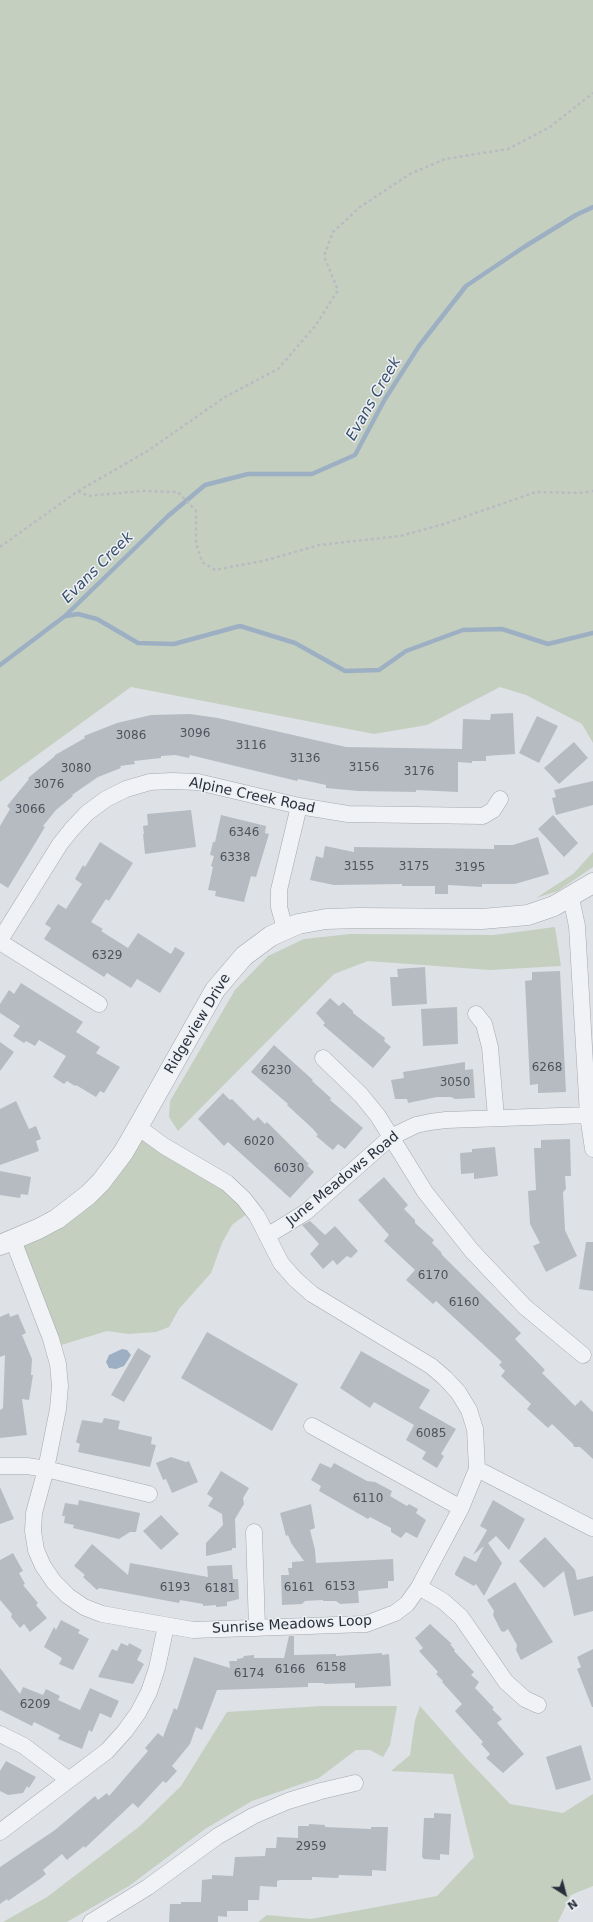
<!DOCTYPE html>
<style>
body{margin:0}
#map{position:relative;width:593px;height:1922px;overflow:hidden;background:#dee2e6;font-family:"DejaVu Sans",sans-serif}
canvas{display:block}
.north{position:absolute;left:545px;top:1874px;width:40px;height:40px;-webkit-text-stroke:3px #edf0f4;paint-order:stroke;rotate:144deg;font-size:11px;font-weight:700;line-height:16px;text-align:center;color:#29303b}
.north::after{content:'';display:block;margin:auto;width:14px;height:18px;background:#29303b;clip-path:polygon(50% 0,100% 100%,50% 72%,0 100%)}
</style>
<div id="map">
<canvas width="593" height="1922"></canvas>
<div class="north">N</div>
</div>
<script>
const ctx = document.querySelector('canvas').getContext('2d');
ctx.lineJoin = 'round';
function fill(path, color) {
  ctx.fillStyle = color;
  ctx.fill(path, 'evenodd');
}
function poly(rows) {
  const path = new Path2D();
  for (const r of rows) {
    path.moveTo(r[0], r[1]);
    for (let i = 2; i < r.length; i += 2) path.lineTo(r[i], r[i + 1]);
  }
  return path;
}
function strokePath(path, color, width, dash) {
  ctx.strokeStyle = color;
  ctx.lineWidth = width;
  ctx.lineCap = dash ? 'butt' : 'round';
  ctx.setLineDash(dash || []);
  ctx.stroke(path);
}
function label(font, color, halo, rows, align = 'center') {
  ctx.font = font + ' "DejaVu Sans",sans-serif';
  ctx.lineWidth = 3;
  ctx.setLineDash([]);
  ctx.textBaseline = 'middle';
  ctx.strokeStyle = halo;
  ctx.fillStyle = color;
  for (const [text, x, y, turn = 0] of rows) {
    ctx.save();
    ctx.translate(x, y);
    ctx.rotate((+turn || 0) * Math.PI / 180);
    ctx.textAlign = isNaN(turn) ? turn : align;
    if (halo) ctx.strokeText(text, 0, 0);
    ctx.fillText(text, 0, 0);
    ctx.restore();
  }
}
const green = poly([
 [0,0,593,0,593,743,582,724,526,695,500,687,427,725,374,734,131,687,0,782],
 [593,852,593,867,558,891,536,898,573,874],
 [555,927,561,966,490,970,368,961,334,974,178,1131,169,1117,170,1101,235,990,268,956,304,939,350,934,494,935],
 [138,1127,252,1210,232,1225,222,1243,211,1273,179,1309,169,1327,156,1332,128,1334,107,1331,58,1346,13,1240,57,1219],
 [321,1706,397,1706,390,1745,383,1757,370,1750,356,1750,319,1778,252,1801,205,1829,129,1886,67,1922,3,1922,47,1897,140,1826,181,1786,227,1712],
 [420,1706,465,1757,510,1804,563,1813,593,1794,593,1886,571,1895,558,1922,258,1922,267,1915,311,1919,437,1896,474,1857,453,1774,391,1771,410,1755,415,1720]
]);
const water = poly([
 [122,1349,127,1350,131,1355,128,1360,124,1366,116,1369,109,1368,106,1362,109,1355]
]);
const stream = poly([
 [66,616,78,614,97,619,138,643,174,644,240,626,295,643,345,671,379,670,406,651,463,630,502,629,548,644,593,633],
 [0,665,65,616,168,516,205,485,248,474,312,474,355,455,385,399,419,346,466,286,524,247,576,215,593,207]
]);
const building = poly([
 [513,713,515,754,486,756,486,761,472,761,472,763,458,762,458,792,416,790,416,792,358,791,326,788,326,785,298,779,297,781,190,755,189,758,175,755,161,756,161,758,134,761,135,764,120,766,121,768,98,777,72,795,73,796,56,810,43,826,45,827,8,888,0,883,0,826,10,809,7,806,29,779,28,778,55,756,55,755,85,738,84,736,117,723,151,715,190,714,218,718,346,747,462,749,463,719,490,720,491,714],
 [537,716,558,726,539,763,519,753],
 [574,742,588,758,559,784,544,768],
 [593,781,593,805,556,815,552,798,556,797,554,790],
 [191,810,196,847,145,854,143,834,144,834,143,826,148,825,147,814],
 [221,815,266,826,265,833,269,834,256,877,251,876,244,902,215,896,216,891,208,890,213,867,211,866,214,856,210,855,213,842,215,842],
 [553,815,578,843,564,857,538,829],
 [538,837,549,874,515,884,482,884,482,887,448,885,448,894,435,894,435,886,402,886,402,884,334,885,310,880,316,856,323,858,325,846,354,852,354,847,494,849,494,845,513,845],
 [100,842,133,863,109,901,106,899,91,922,103,929,101,931,128,948,138,933,171,954,175,947,185,953,160,993,137,979,131,988,107,973,104,977,44,939,51,928,45,924,58,904,66,909,82,884,75,879,83,865,85,867],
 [425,967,427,1004,392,1006,390,977,398,977,397,969],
 [560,971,566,1092,538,1093,538,1084,530,1085,525,981,532,980,532,972],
 [21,983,83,1022,76,1032,100,1047,96,1053,120,1067,104,1093,100,1091,96,1097,76,1085,75,1086,67,1081,64,1084,53,1077,66,1056,39,1040,35,1046,26,1041,24,1043,13,1036,20,1026,0,1013,0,1004,9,990,14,994],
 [330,998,339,1006,343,1002,353,1011,353,1013,385,1038,384,1041,391,1047,373,1068,323,1025,325,1023,316,1013],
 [457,1007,458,1044,423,1046,421,1009],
 [0,1042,14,1052,0,1071],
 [274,1045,313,1080,312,1081,331,1098,330,1100,363,1128,345,1149,338,1144,333,1150,329,1147,316,1136,318,1135,313,1129,287,1105,288,1104,251,1072],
 [465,1062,465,1070,473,1069,475,1098,455,1099,451,1097,437,1097,408,1103,407,1099,395,1099,391,1080,404,1078,403,1072],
 [223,1093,230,1100,232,1099,254,1121,258,1117,265,1124,267,1122,309,1164,307,1165,314,1172,290,1198,228,1142,224,1146,198,1119],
 [16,1101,29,1129,36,1126,41,1139,36,1141,39,1151,0,1165,0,1109],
 [570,1139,571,1176,565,1176,566,1189,563,1192,565,1230,577,1256,546,1272,533,1246,540,1243,530,1224,528,1191,536,1190,534,1148,541,1148,541,1140],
 [495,1147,498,1176,474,1179,474,1173,461,1174,460,1153,472,1152,472,1149],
 [0,1171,31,1177,28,1195,21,1194,20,1198,0,1195],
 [384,1177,408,1205,404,1209,415,1220,415,1223,434,1240,432,1243,441,1252,442,1255,521,1333,515,1339,545,1370,542,1373,575,1406,581,1400,593,1412,593,1459,580,1447,574,1447,573,1444,552,1424,548,1428,527,1409,531,1404,501,1376,505,1371,499,1365,502,1362,436,1301,433,1304,406,1280,415,1270,384,1241,389,1235,358,1200],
 [310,1221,325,1235,335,1226,358,1251,351,1258,347,1256,337,1265,333,1260,323,1269,310,1254,319,1244,302,1225],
 [586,1242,593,1242,593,1291,579,1289],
 [9,1313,10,1317,18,1314,26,1333,22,1335,32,1359,31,1375,33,1375,29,1400,22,1399,27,1435,0,1438,0,1410,3,1408,5,1355,0,1357,0,1317],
 [207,1332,298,1384,272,1431,181,1378],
 [138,1348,151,1356,124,1402,111,1395],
 [361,1351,430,1390,419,1408,456,1429,441,1454,444,1456,437,1468,422,1459,426,1452,406,1440,414,1425,374,1402,370,1408,340,1388],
 [104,1418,120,1421,118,1429,152,1437,151,1444,156,1445,150,1467,78,1452,80,1444,76,1442,82,1420,102,1423],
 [171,1457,186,1462,189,1461,198,1482,172,1493,166,1479,163,1480,156,1463],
 [320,1463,331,1468,334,1463,367,1481,375,1482,392,1491,390,1496,407,1506,409,1504,418,1509,416,1513,426,1520,417,1538,406,1532,401,1538,391,1532,391,1528,370,1517,368,1519,319,1491,321,1486,311,1480],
 [221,1471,249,1488,243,1498,244,1504,235,1519,236,1548,232,1548,232,1550,206,1556,206,1543,223,1525,222,1514,208,1506,213,1498,207,1494],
 [0,1487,14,1519,0,1524],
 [79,1500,140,1513,136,1532,130,1532,119,1539,73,1528,74,1525,64,1523,65,1516,62,1516,65,1503,78,1505],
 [493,1500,525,1519,509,1550,496,1536,488,1543,502,1563,484,1596,476,1584,474,1586,455,1575,455,1573,464,1556,476,1562,484,1546,473,1555,487,1530,480,1526],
 [311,1504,315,1528,310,1530,315,1550,316,1563,393,1559,394,1581,388,1581,388,1588,358,1591,359,1603,357,1603,340,1604,336,1601,323,1601,323,1600,305,1601,302,1604,282,1605,281,1575,289,1575,288,1568,292,1568,292,1562,304,1561,291,1543,288,1535,286,1536,280,1513],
 [161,1515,179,1534,161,1550,143,1531],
 [545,1537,575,1570,577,1580,593,1576,593,1611,574,1616,564,1571,544,1588,519,1561],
 [92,1544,128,1575,130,1563,208,1577,207,1566,232,1565,233,1579,238,1579,239,1599,227,1602,227,1606,216,1607,216,1605,203,1606,203,1604,180,1600,179,1603,99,1588,97,1590,83,1577,85,1575,74,1566],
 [13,1553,23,1571,19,1573,25,1584,23,1585,38,1603,36,1605,47,1618,30,1632,24,1624,20,1628,11,1617,12,1614,0,1600,0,1560],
 [515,1582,553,1642,521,1660,516,1650,517,1645,508,1629,504,1632,501,1631,493,1615,494,1611,487,1600],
 [61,1620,80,1630,78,1633,89,1639,73,1670,59,1664,62,1658,44,1647,54,1627,56,1630],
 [430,1624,452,1644,450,1644,455,1650,454,1651,474,1672,471,1675,479,1682,475,1688,494,1708,492,1709,502,1719,497,1723,524,1754,503,1773,486,1758,490,1754,481,1744,483,1742,455,1711,462,1704,442,1682,443,1681,436,1674,438,1672,419,1651,423,1648,415,1638],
 [289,1636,294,1636,294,1655,336,1654,336,1656,382,1653,382,1655,389,1654,391,1686,355,1688,355,1683,325,1684,323,1683,308,1683,308,1687,217,1690,202,1730,196,1727,190,1744,172,1766,177,1771,166,1783,163,1781,138,1808,133,1803,85,1848,84,1846,67,1860,62,1854,43,1870,46,1874,40,1879,8,1901,7,1899,0,1904,0,1867,55,1830,95,1796,98,1800,107,1793,109,1796,148,1751,145,1748,158,1733,163,1737,174,1708,177,1710,194,1657,230,1668,229,1661,237,1661,237,1659,243,1658,244,1656,254,1655,254,1658,284,1658],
 [121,1643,128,1646,129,1643,142,1650,137,1660,144,1664,133,1684,98,1677,112,1649,117,1651],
 [593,1649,593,1707,592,1707,577,1669,581,1667,577,1657],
 [0,1668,20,1694,23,1687,43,1695,46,1689,60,1696,58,1700,80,1710,90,1688,119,1701,111,1718,100,1713,92,1732,89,1730,82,1749,58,1739,60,1735,34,1722,32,1726,0,1710],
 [581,1745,591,1780,556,1790,546,1757],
 [6,1761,36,1777,29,1788,27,1786,23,1793,8,1795,0,1791,0,1771],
 [434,1813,451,1814,449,1855,440,1854,440,1860,424,1859,422,1857,424,1818,434,1818],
 [309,1824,325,1825,325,1827,371,1829,371,1827,388,1827,386,1871,372,1870,372,1876,339,1875,338,1878,312,1877,312,1880,280,1880,277,1881,277,1887,260,1886,259,1900,248,1900,248,1911,227,1911,227,1917,218,1916,218,1922,169,1922,170,1904,181,1904,181,1902,201,1902,202,1880,212,1879,212,1875,233,1876,235,1857,265,1856,266,1848,276,1848,277,1837,298,1838,298,1826,309,1826]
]);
const path = poly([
 [78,491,88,496,142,491,178,492,196,511,196,543,202,562,215,570,267,560,319,545,400,536,444,524,536,492,580,493,593,491],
 [0,547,78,491,146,452,225,397,278,369,316,325,338,290,324,256,333,232,360,207,410,174,445,159,508,149,550,127,593,93]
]);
const minor = poly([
 [571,898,577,926,588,1115,593,1149],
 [285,929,279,907,279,890,299,806],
 [0,940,60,844,72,829,87,813,106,799,126,789,150,782,172,781,198,782,299,806,348,814,483,816,493,810,500,799],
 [0,942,99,1004],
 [476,1014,484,1024,490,1047,496,1117],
 [323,1058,361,1095,378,1116,425,1192,472,1251,525,1307,583,1355],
 [267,1236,306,1212,391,1137,416,1125,430,1122,446,1120,588,1115],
 [13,1240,51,1339,58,1364,60,1386,58,1409,46,1469,34,1513,33,1531,36,1550,43,1566,54,1582,68,1596,84,1607,102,1614,193,1630,366,1624,395,1613,407,1604,419,1587,461,1508,477,1469,475,1429,469,1410,458,1392,445,1378,431,1366,312,1294,295,1279,281,1263,257,1216,244,1199,227,1183,164,1146,138,1127],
 [312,1426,461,1508],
 [0,1466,27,1466,46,1469,149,1494],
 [477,1469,592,1528],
 [254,1532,257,1628],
 [419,1587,443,1601,461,1617,506,1682,525,1699,538,1705],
 [0,1734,24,1746,69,1780],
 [0,1832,107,1751,125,1731,138,1713,149,1692,157,1668,166,1626],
 [91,1922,148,1887,218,1836,253,1816,288,1801,321,1791,355,1783]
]);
const tertiary = poly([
 [0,1245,38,1229,57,1219,88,1195,101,1182,123,1153,138,1127,215,990,244,956,271,936,298,924,326,919,358,918,482,919,528,915,554,906,593,883]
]);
const numberNames = [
 ["3096",195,734],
 ["3086",131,736],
 ["3116",251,746],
 ["3136",305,759],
 ["3156",364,768],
 ["3080",76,769],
 ["3176",419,772],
 ["3076",49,785],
 ["3066",30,810],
 ["6346",244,833],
 ["6338",235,858],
 ["3155",359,867],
 ["3175",414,867],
 ["3195",470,868],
 ["6329",107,956],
 ["6268",547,1068],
 ["6230",276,1071],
 ["3050",455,1083],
 ["6020",259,1142],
 ["6030",289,1169],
 ["6170",433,1276],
 ["6160",464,1303],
 ["6085",431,1434],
 ["6110",368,1499],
 ["6153",340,1587],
 ["6193",175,1588],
 ["6161",299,1588],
 ["6181",220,1589],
 ["6158",331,1668],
 ["6166",290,1670],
 ["6174",249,1674],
 ["6209",35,1705],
 ["2959",311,1847]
];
const streetNames = [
 ["Alpine Creek Road",252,796,12],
 ["Ridgeview Drive",198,1024,-59],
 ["June Meadows Road",343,1179,-39],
 ["Sunrise Meadows Loop",292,1625,-3]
];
const waterNames = [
 ["Evans Creek",374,399,-60],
 ["Evans Creek",98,568,-45]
];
fill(green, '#c4cfc0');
fill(water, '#9db0c3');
strokePath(stream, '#9db0c3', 4.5);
fill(building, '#b6bbc2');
strokePath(minor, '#a4a9af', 17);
strokePath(tertiary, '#a4a9af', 21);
strokePath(path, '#b8bcc1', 2.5, [3, 3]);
strokePath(minor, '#f0f2f5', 16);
strokePath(tertiary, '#f0f2f5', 20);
label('12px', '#4c535d', null, numberNames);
label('14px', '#29303b', '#edf0f4', streetNames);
label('italic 15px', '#38506b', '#edf0f4', waterNames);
</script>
